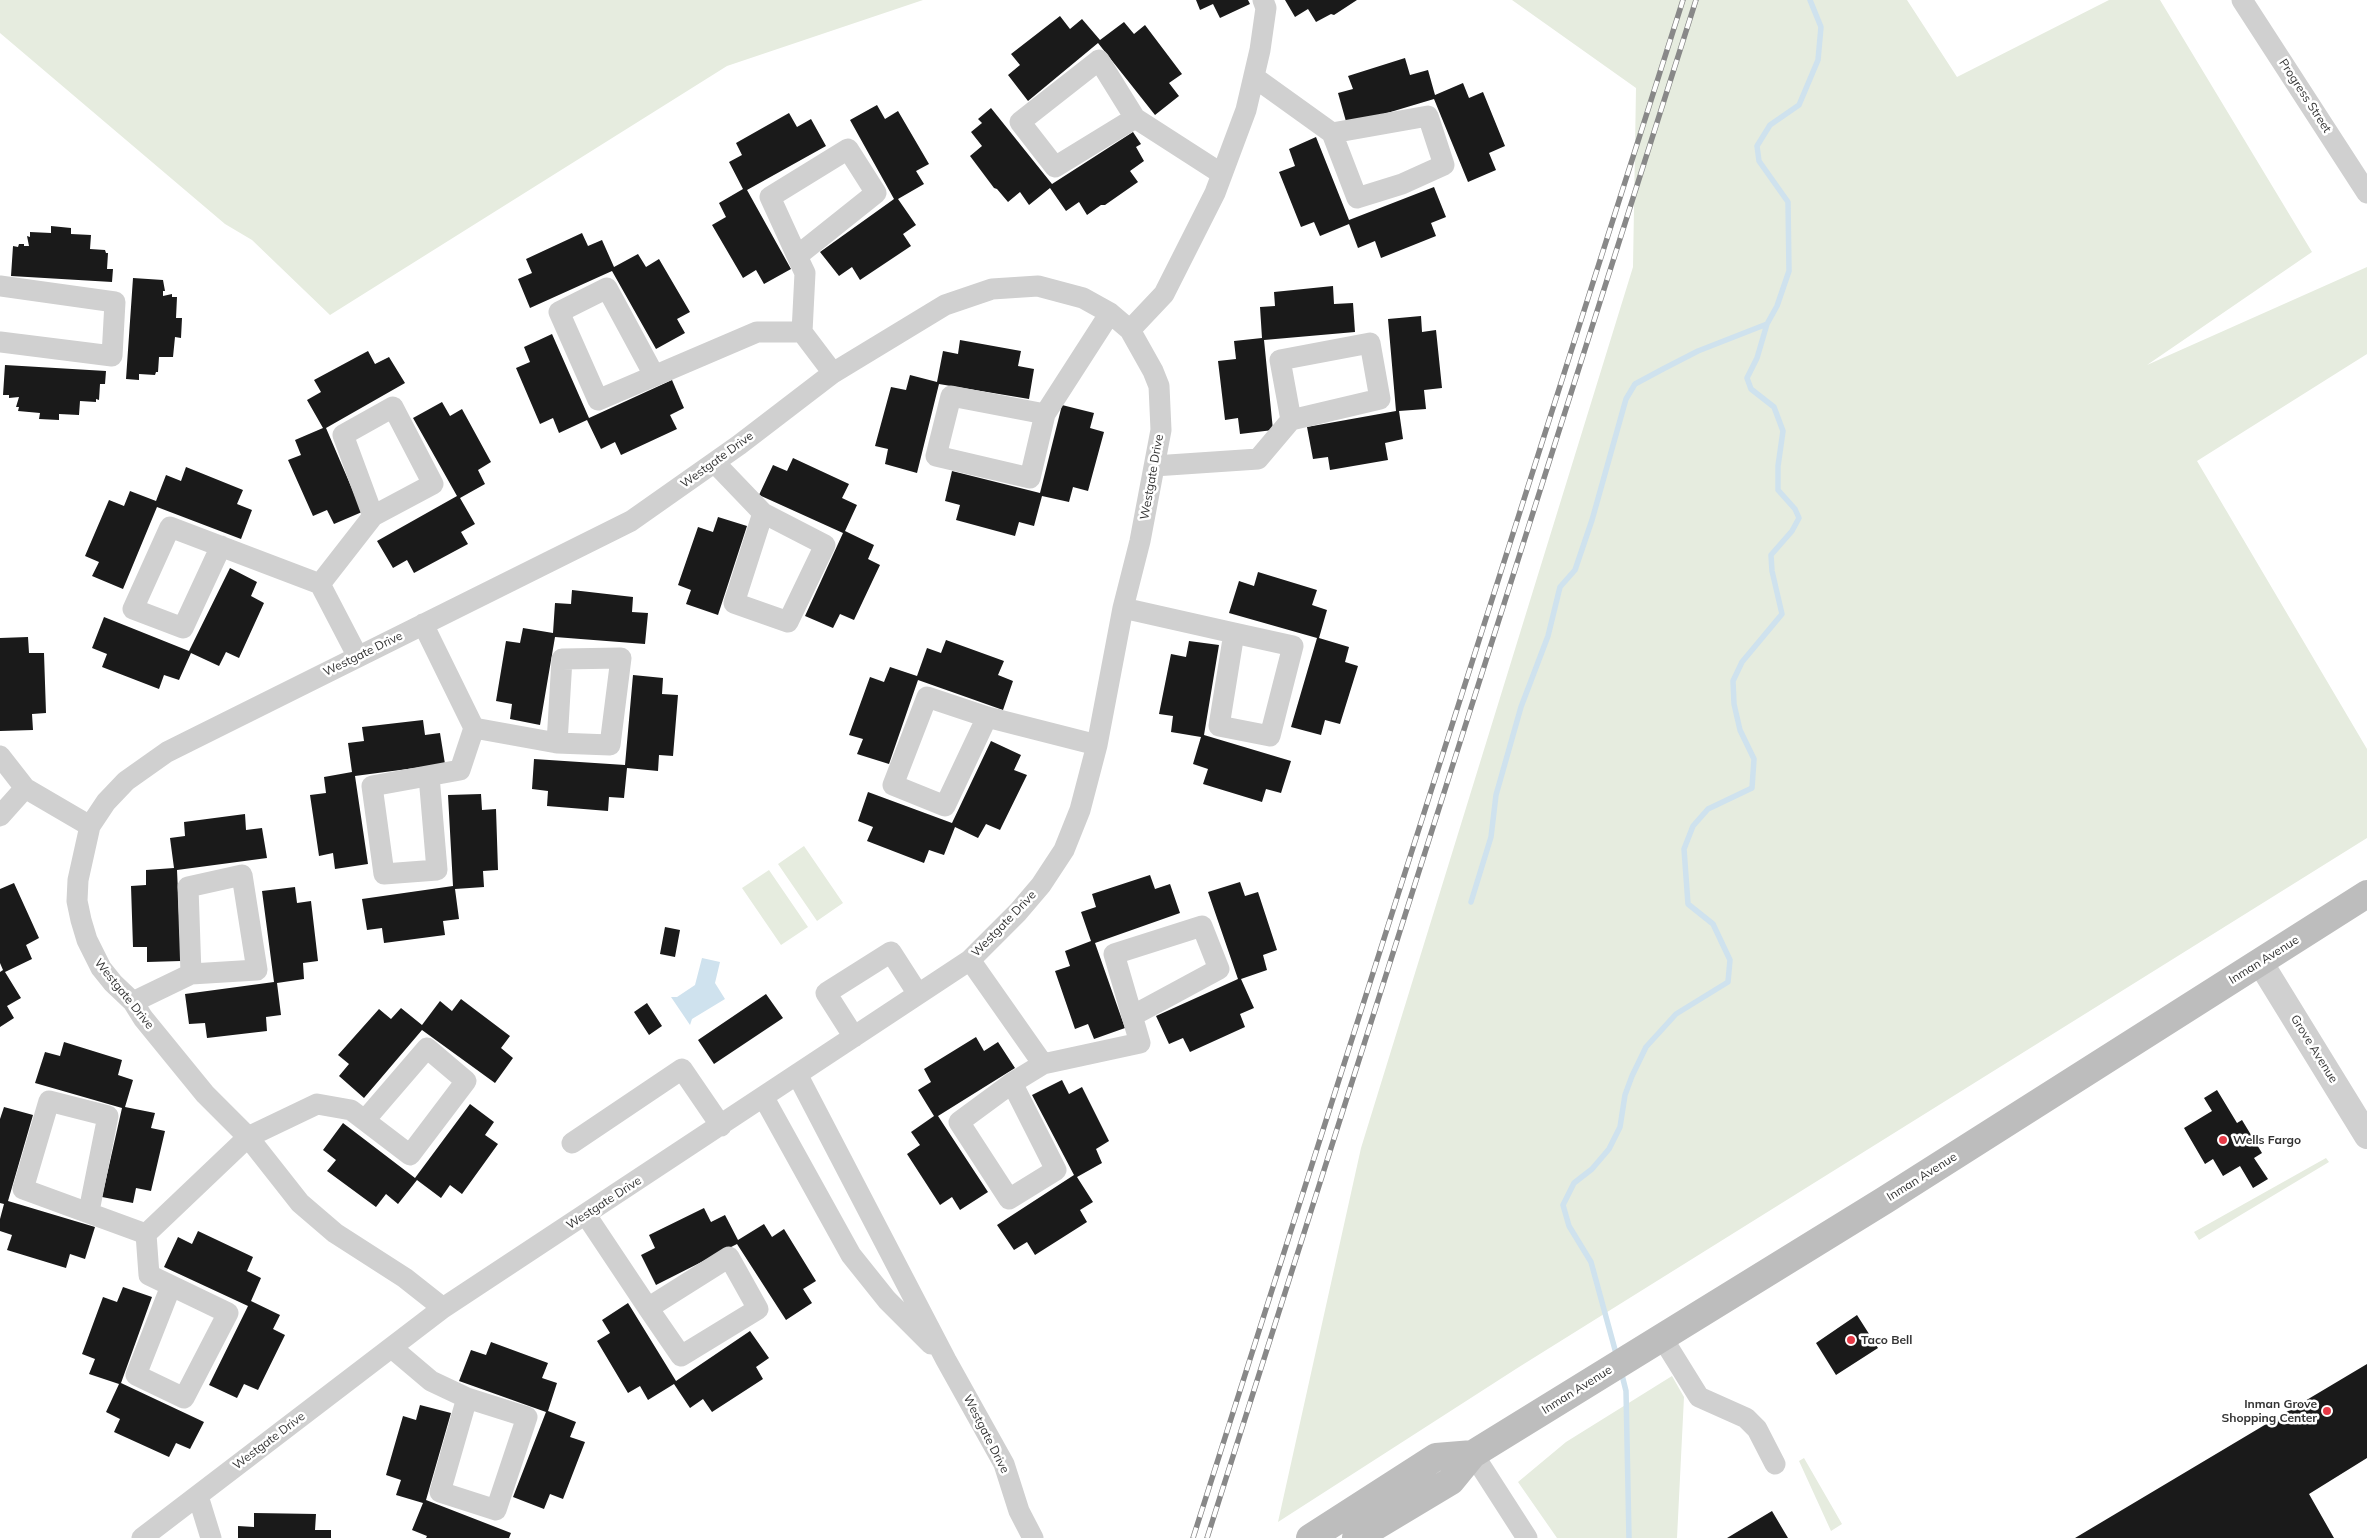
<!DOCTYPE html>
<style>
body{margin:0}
canvas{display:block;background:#fff}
</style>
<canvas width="2367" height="1538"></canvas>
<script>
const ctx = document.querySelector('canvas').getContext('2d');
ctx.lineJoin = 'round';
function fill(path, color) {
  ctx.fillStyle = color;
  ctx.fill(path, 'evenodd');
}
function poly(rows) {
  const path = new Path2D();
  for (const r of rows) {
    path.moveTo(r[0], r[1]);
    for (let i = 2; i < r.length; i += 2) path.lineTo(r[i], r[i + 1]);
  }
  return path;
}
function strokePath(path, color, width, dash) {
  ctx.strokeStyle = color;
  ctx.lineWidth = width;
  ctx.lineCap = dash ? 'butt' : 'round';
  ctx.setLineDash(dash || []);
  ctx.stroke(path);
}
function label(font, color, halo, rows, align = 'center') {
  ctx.font = font + ' Mulish,sans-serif';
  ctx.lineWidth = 5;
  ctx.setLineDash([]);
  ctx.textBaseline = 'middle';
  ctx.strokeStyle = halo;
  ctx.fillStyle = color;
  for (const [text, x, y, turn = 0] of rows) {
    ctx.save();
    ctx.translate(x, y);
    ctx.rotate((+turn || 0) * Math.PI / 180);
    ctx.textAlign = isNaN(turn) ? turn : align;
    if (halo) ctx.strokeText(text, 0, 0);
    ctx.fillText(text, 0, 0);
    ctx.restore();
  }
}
const green = poly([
 [0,0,923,0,727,66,330,315,252,240,225,224,0,33],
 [1512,0,1907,0,1957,77,2109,0,2160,0,2312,252,2147,365,2367,267,2367,354,2197,461,2367,749,2367,838,1519,1367,1278,1522,1361,1148,1633,267,1636,88],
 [804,846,843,903,817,921,778,864],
 [769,870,808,927,781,945,742,888],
 [2326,1158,2329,1162,2199,1240,2194,1232],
 [1672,1376,1684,1397,1677,1538,1557,1538,1518,1482,1566,1442],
 [1804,1458,1842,1524,1831,1531,1799,1461]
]);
const water = poly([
 [702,958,720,962,715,983,725,999,692,1019,690,1025,671,997,677,997,695,985]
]);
const stream = poly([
 [1471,902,1491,837,1496,795,1521,707,1548,636,1560,587,1575,570,1592,520,1626,399,1635,384,1663,369,1698,351,1767,324],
 [1617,1357,1591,1262,1569,1226,1563,1205,1574,1183,1592,1169,1609,1149,1620,1127,1625,1095,1632,1076,1646,1047,1676,1014,1728,982,1730,960,1713,924,1688,904,1684,849,1693,826,1708,809,1752,788,1754,759,1740,730,1734,704,1733,681,1742,662,1782,614,1772,571,1771,555,1792,531,1799,518,1795,509,1778,490,1778,466,1783,431,1774,407,1751,389,1747,378,1757,358,1767,324,1777,306,1789,271,1788,202,1759,161,1757,146,1770,125,1799,105,1818,60,1821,27,1810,0],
 [1621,1371,1626,1391,1629,1538]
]);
const building = poly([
 [1196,0,1248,0,1250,4,1220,18,1213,4,1200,10],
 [1285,0,1357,0,1334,15,1331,14,1316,22,1308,9,1295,17],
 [1060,16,1070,29,1082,19,1100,40,1124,22,1134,34,1145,25,1182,74,1169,83,1179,96,1155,115,1098,43,1028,101,1008,75,1020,65,1011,54],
 [1405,58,1410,75,1428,70,1435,95,1463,83,1469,98,1483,92,1505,146,1489,153,1496,170,1468,182,1434,99,1347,125,1338,93,1353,89,1348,76],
 [877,105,885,119,898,111,929,164,916,171,924,184,898,199,916,225,903,234,911,246,860,280,852,267,839,276,820,252,894,199,850,120],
 [991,108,1052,184,1133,132,1141,144,1136,147,1144,161,1130,171,1138,182,1105,205,1101,205,1087,215,1079,202,1066,211,1050,188,1029,205,1020,192,1008,202,997,189,994,188,970,156,982,146,971,132,982,123,978,119],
 [789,113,797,127,811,119,826,146,747,190,791,269,764,284,756,270,743,278,712,225,726,217,719,203,743,189,729,162,742,155,736,143],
 [1316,137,1349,220,1434,187,1446,217,1431,223,1436,236,1381,258,1375,241,1358,248,1349,224,1320,236,1314,222,1301,227,1279,172,1295,166,1289,149],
 [51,226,71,228,71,234,91,235,90,249,105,250,106,253,108,253,107,269,113,269,112,282,11,276,13,246,18,247,19,244,24,244,24,246,29,246,27,236,30,237,30,232,51,233],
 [582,233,588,246,602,240,614,267,638,254,646,267,659,259,690,312,677,319,685,333,656,349,612,271,530,308,518,279,532,273,526,259],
 [133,278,163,280,165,291,163,291,163,296,172,294,172,297,177,297,176,318,182,318,181,338,175,337,173,357,159,357,158,372,156,372,155,375,139,374,139,380,126,379],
 [1333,286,1334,304,1353,303,1355,332,1264,340,1273,430,1240,434,1238,418,1225,420,1218,361,1236,359,1234,341,1262,338,1260,307,1275,306,1274,292],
 [1421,316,1422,332,1436,330,1442,388,1424,390,1426,409,1399,411,1403,439,1385,443,1388,460,1330,470,1328,457,1313,459,1307,427,1396,411,1388,319],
 [552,334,589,418,672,380,684,408,670,415,677,429,621,455,615,442,601,449,587,420,559,433,553,418,540,424,516,368,530,362,524,347],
 [960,340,1021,351,1018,366,1034,369,1029,399,939,384,917,473,885,464,888,449,875,446,891,387,906,390,910,375,937,382,943,351,958,354],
 [368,351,375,364,389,357,405,383,326,428,362,512,334,524,327,510,313,516,288,460,301,455,295,440,323,428,307,400,321,392,314,380],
 [5,365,106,371,105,384,100,384,99,400,96,399,96,402,80,401,79,415,59,414,59,420,39,419,40,413,18,411,19,407,16,407,19,397,9,398,9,395,3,395],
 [442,402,450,416,462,409,491,462,478,470,485,484,460,498,475,524,461,532,468,544,414,573,407,560,393,568,377,541,457,496,413,418],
 [1062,405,1094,413,1090,428,1104,432,1088,491,1073,487,1069,502,1042,496,1034,526,1019,522,1015,536,956,520,960,505,945,501,952,471,1040,493],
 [793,458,849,484,842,498,857,505,845,531,874,545,868,559,880,565,854,620,840,614,833,628,805,616,843,533,759,495,773,465,787,471],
 [186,467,243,490,237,504,252,510,241,539,157,507,123,589,92,576,99,562,85,556,109,500,124,506,130,491,156,501,166,475,181,481],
 [718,517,747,526,718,615,686,604,691,590,678,585,698,527,713,532],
 [230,568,257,582,251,596,264,603,239,658,226,652,219,666,191,653,179,680,164,675,159,689,102,667,107,654,92,648,104,617,189,651],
 [1258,572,1317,590,1312,605,1327,610,1319,638,1349,647,1345,662,1358,666,1340,724,1325,720,1321,735,1291,727,1317,638,1229,613,1239,581,1254,586],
 [572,590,633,597,632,612,648,613,645,644,555,637,540,725,510,719,512,704,496,701,506,641,520,643,523,628,553,633,555,603,571,604],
 [28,637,29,653,44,653,46,713,32,714,33,730,0,731,0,638],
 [946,640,1004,661,998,675,1013,681,1003,710,918,680,889,764,857,754,863,739,849,735,870,677,884,682,890,667,917,676,927,648,941,653],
 [1189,641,1219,645,1204,735,1291,761,1281,793,1266,789,1262,802,1203,784,1208,769,1193,764,1201,737,1171,732,1173,716,1159,714,1171,654,1186,657],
 [633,675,663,678,662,694,678,695,673,756,659,755,658,771,627,768,624,798,609,797,608,811,547,806,548,791,532,789,534,759,625,765],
 [423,720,425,735,440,733,445,764,355,776,368,864,335,869,333,853,319,856,310,795,326,793,324,777,352,772,348,743,364,741,362,727],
 [991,741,1021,755,1014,770,1027,775,1000,830,986,824,978,838,955,827,944,855,929,850,924,863,867,841,873,827,858,821,868,792,952,823],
 [481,794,482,810,496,809,498,870,483,871,484,887,455,889,459,919,443,921,445,935,384,943,382,928,367,930,362,899,453,886,448,795],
 [245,814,246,830,262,828,267,858,177,870,181,961,147,962,147,947,133,947,131,886,146,885,146,870,174,868,170,838,185,836,184,822],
 [1150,875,1155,889,1170,884,1180,913,1095,943,1125,1028,1094,1039,1088,1024,1075,1029,1055,971,1070,966,1065,951,1091,941,1081,912,1096,907,1092,894],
 [1240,882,1245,896,1258,892,1277,950,1263,955,1267,970,1241,979,1254,1008,1240,1014,1245,1027,1190,1052,1183,1038,1169,1044,1156,1016,1238,979,1208,892],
 [14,883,39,938,26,945,32,959,5,972,21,998,7,1006,14,1018,0,1027,0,972,3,970,0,963,0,889],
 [295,887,297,903,311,901,318,961,303,963,304,979,277,983,281,1015,266,1017,267,1031,207,1038,205,1023,189,1024,185,994,274,982,262,891],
 [665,927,680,930,675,957,660,954],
 [766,994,783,1018,714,1064,698,1040],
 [461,999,510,1036,501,1048,513,1058,495,1083,422,1030,364,1098,339,1076,349,1064,338,1055,379,1009,391,1019,401,1008,422,1025,440,1001,452,1011],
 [647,1003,662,1026,649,1035,634,1012],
 [976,1037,984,1051,998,1042,1015,1068,938,1116,988,1192,960,1210,952,1197,940,1205,907,1154,920,1145,911,1132,934,1116,918,1090,931,1082,924,1069],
 [64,1042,122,1060,118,1075,133,1080,125,1107,155,1113,151,1128,165,1131,151,1191,136,1188,133,1203,102,1197,122,1108,35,1083,45,1052,60,1056],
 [1062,1080,1069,1094,1082,1087,1109,1141,1096,1149,1102,1163,1077,1177,1093,1202,1080,1210,1087,1222,1035,1255,1027,1242,1014,1250,997,1225,1074,1175,1032,1095],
 [2217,1090,2237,1123,2242,1120,2262,1153,2254,1158,2268,1179,2253,1188,2240,1166,2223,1176,2213,1159,2205,1164,2184,1128,2212,1111,2204,1098],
 [470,1104,494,1122,485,1135,498,1144,462,1194,450,1185,441,1198,417,1180,398,1204,386,1194,376,1207,327,1171,336,1160,323,1150,343,1123,415,1178],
 [4,1107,33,1115,8,1201,95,1227,85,1259,70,1254,66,1268,7,1250,12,1235,0,1231,0,1219,4,1204,0,1203,0,1119],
 [704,1208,711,1222,725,1215,738,1240,764,1224,772,1237,784,1229,816,1281,803,1289,812,1303,786,1320,737,1244,656,1285,641,1255,655,1248,649,1235],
 [198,1231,253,1257,247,1271,261,1278,251,1301,280,1315,273,1329,285,1335,258,1390,244,1384,237,1398,209,1385,248,1306,164,1267,178,1237,192,1244],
 [123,1287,152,1297,121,1383,204,1422,190,1449,176,1443,169,1457,114,1432,120,1419,106,1412,119,1384,89,1374,95,1359,82,1354,103,1297,117,1302],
 [628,1303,676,1381,750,1331,769,1358,756,1367,763,1379,712,1412,703,1399,690,1408,674,1384,648,1400,640,1386,628,1393,597,1341,610,1333,602,1320],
 [1857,1315,1878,1348,1836,1375,1816,1343],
 [491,1342,548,1363,542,1378,557,1383,548,1411,576,1422,570,1437,585,1442,563,1499,550,1494,544,1509,513,1497,546,1412,459,1381,471,1350,486,1355],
 [2367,1364,2367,1458,2309,1494,2334,1538,2075,1538],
 [420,1405,451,1413,426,1500,511,1533,509,1538,426,1538,427,1536,412,1530,423,1503,396,1495,401,1480,386,1475,403,1416,416,1420],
 [1772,1511,1788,1538,1727,1538],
 [254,1513,316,1514,315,1530,331,1530,331,1538,238,1538,238,1526,254,1527]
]);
const minor = poly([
 [2242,0,2367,193],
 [1254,77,1332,133,1357,198,1402,184,1444,165,1428,116,1332,133],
 [1135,118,1099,60,1020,122,1055,167,1135,118,1222,174],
 [797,256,876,193,848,149,770,197,797,256,805,273,802,332,833,373],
 [0,286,115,302,112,356,0,342],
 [1130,330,1164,294,1215,193,1246,110,1260,50,1266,8,1263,0],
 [654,375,607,288,559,312,598,400,757,332,802,332],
 [1045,414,1030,478,936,456,951,396,1045,414,1110,313],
 [715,463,763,513,734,603,788,622,825,545,763,513],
 [1154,466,1258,459,1291,420,1280,360,1370,343,1380,399,1291,420],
 [221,546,183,628,133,609,170,527,320,584,358,657],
 [320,584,373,516,343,435,393,407,433,484,373,516],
 [1123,608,1234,633,1293,646,1270,736,1219,726,1234,633],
 [423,624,474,728,460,770,372,786,384,874,437,870,429,776],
 [987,717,945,806,893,785,927,697,987,717,1097,745],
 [474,728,557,743,562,659,621,658,610,745,557,743],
 [0,756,25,788],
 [0,816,25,788,90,826],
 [970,960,1043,1064,1012,1083,959,1122,1009,1199,1056,1170,1012,1083],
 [133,1002,191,974,257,970,242,875,188,887,191,974],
 [854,1037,826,993,891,952,918,994],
 [1043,1064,1140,1043,1114,954,1202,926,1219,969,1132,1016],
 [797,1074,946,1360,1004,1464,1019,1511,1033,1538],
 [764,1098,851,1255,887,1300,931,1344],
 [572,1143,682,1069,721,1126],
 [89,1211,108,1116,49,1101,23,1189,146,1234,248,1137,317,1104,351,1110,410,1155,466,1081,427,1048,365,1120],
 [586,1215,648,1308,681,1356,758,1309,729,1257,648,1308],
 [146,1234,149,1275,228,1313,184,1398,136,1375,171,1286],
 [1663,1339,1699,1397,1746,1418,1757,1429,1775,1464],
 [392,1348,431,1381,467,1398,527,1417,496,1510,440,1492,467,1398],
 [1473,1454,1527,1538],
 [198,1496,211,1538],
 [142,1538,443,1308,970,960,1018,912,1041,885,1064,850,1080,810,1097,745,1123,608,1140,541,1161,430,1159,386,1153,371,1130,330,1110,313,1083,298,1038,286,992,289,945,305,833,373,739,445,631,521,167,752,126,781,106,802,90,826,78,880,77,901,81,920,87,940,101,968,113,983,133,1002,143,1018,205,1094,248,1137,300,1203,335,1233,405,1278,443,1308]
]);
const tertiary = poly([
 [2260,962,2367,1136]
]);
const secondary = poly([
 [1310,1538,1436,1457,1473,1454],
 [1356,1538,1451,1481,1473,1454,1885,1200,2367,894]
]);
const rail = poly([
 [1193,1538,1683,0],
 [1207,1538,1696,0]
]);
const markers = [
 [2223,1140,5,"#e63946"],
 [1851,1340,5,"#e63946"],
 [2327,1411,5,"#e63946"]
];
const streetNames = [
 ["Progress Street",2305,96,57],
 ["Westgate Drive",717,460,-36],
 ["Westgate Drive",1152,477,-80],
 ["Westgate Drive",363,654,-26],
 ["Westgate Drive",1004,924,-46],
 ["Inman Avenue",2264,960,-32],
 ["Westgate Drive",124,994,51],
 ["Grove Avenue",2314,1049,58],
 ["Inman Avenue",1922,1177,-32],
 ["Westgate Drive",604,1203,-33],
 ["Inman Avenue",1577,1390,-32],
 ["Westgate Drive",986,1434,63],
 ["Westgate Drive",269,1441,-37]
];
const poiNames = [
 ["Wells Fargo",2233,1140],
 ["Taco Bell",1861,1340],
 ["Inman Grove",2317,1404,"right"],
 ["Shopping Center",2317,1418,"right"]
];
fill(green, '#e6ecdf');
fill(water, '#cfe2ee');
strokePath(stream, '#cfe2ee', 5.5);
fill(building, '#1a1a1a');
strokePath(minor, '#d0d0d0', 21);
strokePath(tertiary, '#d0d0d0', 26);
strokePath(secondary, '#bdbdbd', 28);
strokePath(rail, '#888', 5.5);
strokePath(rail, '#fff', 4, [11]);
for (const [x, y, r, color] of markers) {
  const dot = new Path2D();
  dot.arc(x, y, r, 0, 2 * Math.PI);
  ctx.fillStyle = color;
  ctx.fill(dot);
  strokePath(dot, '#fff', 2);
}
label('12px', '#333', '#fff', streetNames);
label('bold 12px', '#333', '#fff', poiNames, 'left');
</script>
